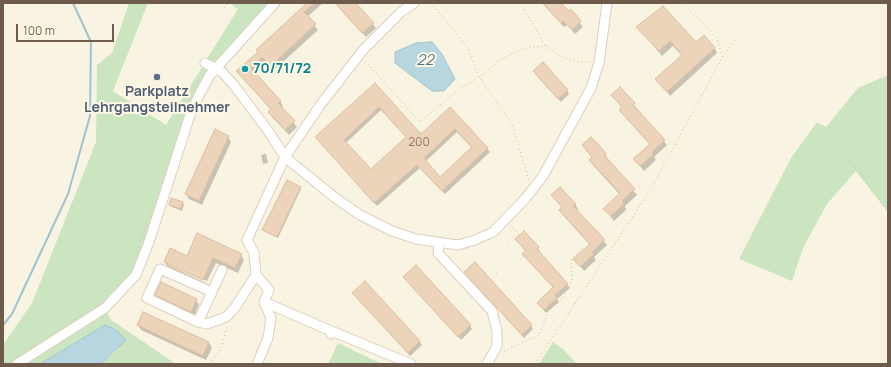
<!DOCTYPE html>
<style>
body{margin:0}
#map{position:relative;width:891px;height:367px;overflow:hidden;background:#f9f3e1;font-family:Manrope,sans-serif}
canvas{display:block}
.frame{position:absolute;inset:0;border:4px solid #6e5b4b;pointer-events:none}
.scale{position:absolute;left:16px;top:24px;width:98px;height:18px;box-sizing:border-box;border:2px solid #6e5b4b;border-top:0;padding-left:5px;font-size:12px;line-height:14px;white-space:nowrap;color:#6e5b4b;-webkit-text-stroke:3px #fdf7e6;paint-order:stroke}
</style>
<div id="map">
<canvas width="891" height="367"></canvas>
<div class="frame"></div>
<div class="scale">100 m</div>
</div>
<script>
const ctx = document.querySelector('canvas').getContext('2d');
ctx.lineJoin = 'round';
function fill(path, color) {
  ctx.fillStyle = color;
  ctx.fill(path, 'evenodd');
}
function poly(rows) {
  const path = new Path2D();
  for (const r of rows) {
    path.moveTo(r[0], r[1]);
    for (let i = 2; i < r.length; i += 2) path.lineTo(r[i], r[i + 1]);
  }
  return path;
}
function strokePath(path, color, width, dash) {
  ctx.strokeStyle = color;
  ctx.lineWidth = width;
  ctx.lineCap = dash ? 'butt' : 'round';
  ctx.setLineDash(dash || []);
  ctx.stroke(path);
}
function label(font, color, halo, rows, align = 'center') {
  ctx.font = font + ' Manrope,sans-serif';
  ctx.lineWidth = 4;
  ctx.setLineDash([]);
  ctx.textBaseline = 'middle';
  ctx.strokeStyle = halo;
  ctx.fillStyle = color;
  for (const [text, x, y, turn = 0] of rows) {
    ctx.save();
    ctx.translate(x, y);
    ctx.rotate((+turn || 0) * Math.PI / 180);
    ctx.textAlign = isNaN(turn) ? turn : align;
    if (halo) ctx.strokeText(text, 0, 0);
    ctx.fillText(text, 0, 0);
    ctx.restore();
  }
}
const green = poly([
 [129,3,148,3,113,91,166,125,238,9,230,3,275,3,210,75,198,97,136,275,105,308,111,320,176,364,101,364,119,348,105,325,40,364,3,364,3,345,32,303,96,142,97,65,112,53],
 [888,75,888,212,856,171,827,204,803,248,792,281,739,259,791,158,817,122,826,127,858,88],
 [553,342,564,350,577,364,539,364],
 [338,343,382,364,328,364]
]);
const water = poly([
 [432,42,442,54,455,79,444,91,432,91,395,63,395,52,416,43,432,42],
 [105,325,116,330,126,340,101,364,40,364,105,325]
]);
const shadow = poly([
 [307,3,323,3,307,17,318,30,274,70,266,61,254,73,280,101,283,106,281,108,297,127,289,135,272,117,269,112,271,110,237,71,259,53],
 [335,3,354,3,376,28,366,37],
 [542,3,560,3,569,13,570,11,583,27,575,34,567,25,564,27],
 [638,27,715,48,717,53,670,96,657,79,682,56,673,46,662,56],
 [536,75,567,90,569,94,561,102],
 [375,85,421,135,450,108,490,152,445,194,420,168,377,206,316,137],
 [381,110,407,138,371,171,346,143],
 [457,132,472,148,440,178,425,162],
 [620,88,667,145,654,157,656,160,644,171,634,159,650,145,620,110,622,108,613,95],
 [228,137,231,142,202,205,189,199,186,194],
 [583,145,605,154,608,159,607,160,637,195,625,206,626,210,614,221,605,209,620,195,593,165,590,160,593,158],
 [266,154,268,163,263,164,261,155],
 [287,181,301,189,278,238,264,230],
 [553,196,575,204,578,209,576,210,607,245,594,257,596,260,584,271,575,259,590,245,563,215,560,210,563,208],
 [172,200,183,203,184,205,182,211,172,207,170,205],
 [524,232,538,248,540,252,539,253,570,288,557,299,559,302,546,313,538,303,554,288,526,258,526,252,516,239],
 [241,255,244,260,238,273,216,263,207,281,168,263,168,265,206,283,206,285,168,267,165,262,187,258],
 [475,264,531,326,533,329,524,338,468,275],
 [404,277,470,326,472,329,461,340],
 [365,282,420,342,422,345,410,356,356,296],
 [156,295,196,300,199,305,194,316,159,300],
 [144,313,209,343,212,348,206,360,141,330,138,325]
]);
const stream = poly([
 [3,325,12,314,68,194,90,116,91,42,73,3]
]);
const building = poly([
 [307,3,315,3,304,12,316,24,271,66,262,57,251,68,281,101,278,103,295,121,285,130,268,112,271,109,236,71,258,52,256,50,307,3],
 [335,3,356,3,374,23,362,33,335,3],
 [543,3,561,3,569,11,571,9,581,21,572,30,563,21,561,23,543,3],
 [663,6,696,42,704,35,715,48,667,92,655,79,682,55,670,41,659,51,636,27,663,6],
 [543,62,568,90,558,99,533,71,543,62],
 [375,83,421,134,450,107,488,148,442,191,417,165,374,203,315,137,375,83],
 [379,107,406,137,371,169,344,140,379,107],
 [455,129,472,147,440,177,424,158,455,129],
 [620,87,635,103,633,105,665,140,652,152,654,154,640,166,633,159,650,144,619,110,622,107,611,95,620,87],
 [215,129,229,136,199,201,185,194,215,129],
 [591,137,606,153,604,155,635,189,622,201,624,204,611,216,603,209,620,193,589,160,592,157,582,145,591,137],
 [287,180,301,187,277,237,262,230,287,180],
 [560,187,576,204,573,206,605,240,592,252,594,254,580,267,573,259,590,244,559,210,562,207,551,195,560,187],
 [171,198,183,202,181,209,169,205,171,198],
 [524,231,539,247,537,249,568,284,555,295,557,298,544,310,537,303,553,287,522,254,526,251,515,239,524,231],
 [197,233,242,254,235,268,213,258,203,280,164,262,170,248,187,256,197,233],
 [475,262,532,325,522,335,464,272,475,262],
 [416,265,471,325,458,337,403,277,416,265],
 [365,281,420,341,408,353,352,293,365,281],
 [161,282,197,299,191,312,155,295,161,282],
 [143,312,209,342,203,356,137,325,143,312]
]);
const path = poly([
 [431,3,468,48,479,77,512,124,529,180],
 [520,3,545,45],
 [682,3,717,38,722,56],
 [224,8,228,3],
 [365,61,420,122,461,88,479,77,497,62,513,53,530,47,546,46,560,56,580,62,590,62],
 [829,131,856,170,888,212],
 [510,225,519,235],
 [140,241,151,210],
 [506,245,517,234],
 [520,260,524,256],
 [491,280,497,273],
 [504,351,539,335,549,310,560,301,572,282,571,259,584,247],
 [210,364,222,347,227,325],
 [535,364,651,189,723,56,737,38]
]);
const minor = poly([
 [205,63,222,72,233,84,269,132,285,157,334,197,360,215,392,231,416,239,458,245,475,240,493,232,525,199,543,176,591,88,599,63,607,3],
 [439,243,438,253,492,311,497,331,497,346,487,364],
 [256,275,269,290,264,302,271,318,268,338,257,364],
 [212,292,222,270],
 [264,302,329,330,331,334],
 [198,322,212,292,160,269,147,298,198,322,207,324,226,317,234,309,256,275,254,253,247,240,285,157,321,104,364,49,401,12,414,3],
 [329,330,411,364],
 [17,364,105,308,136,275,149,242,189,118,198,97,210,75,275,3]
]);
const markers = [
 [245,69,4,"#0f9aa8"],
 [157,77,4,"#5c6f8a"]
];
const numberNames = [
 ["200",419,143]
];
const cultureNames = [
 ["70/71/72",253,69]
];
const serviceNames = [
 ["Parkplatz",157,92],
 ["Lehrgangsteilnehmer",157,108]
];
const waterNames = [
 ["22",425,61]
];
fill(green, '#cce5c1');
fill(water, '#b8d6e0');
strokePath(water, '#9fc4d1', 1);
fill(shadow, '#0003');
strokePath(stream, '#9fc4d1', 2);
fill(building, '#ecd4bb');
strokePath(building, '#ddbd9d', 1);
strokePath(minor, '#dcd0be', 11);
strokePath(path, '#d0b89f', 1, [1, 3]);
strokePath(minor, '#fff', 9);
for (const [x, y, r, color] of markers) {
  const dot = new Path2D();
  dot.arc(x, y, r, 0, 2 * Math.PI);
  ctx.fillStyle = color;
  ctx.fill(dot);
  strokePath(dot, '#fdf7e6', 1.5);
}
label('12px', '#8e7967', null, numberNames);
label('bold 14px', '#0d838f', '#fdf7e6', cultureNames, 'left');
label('bold 14px', '#4e5e75', '#fdf7e6', serviceNames);
label('italic 15px', '#4a7686', '#fdf7e6', waterNames);
</script>
